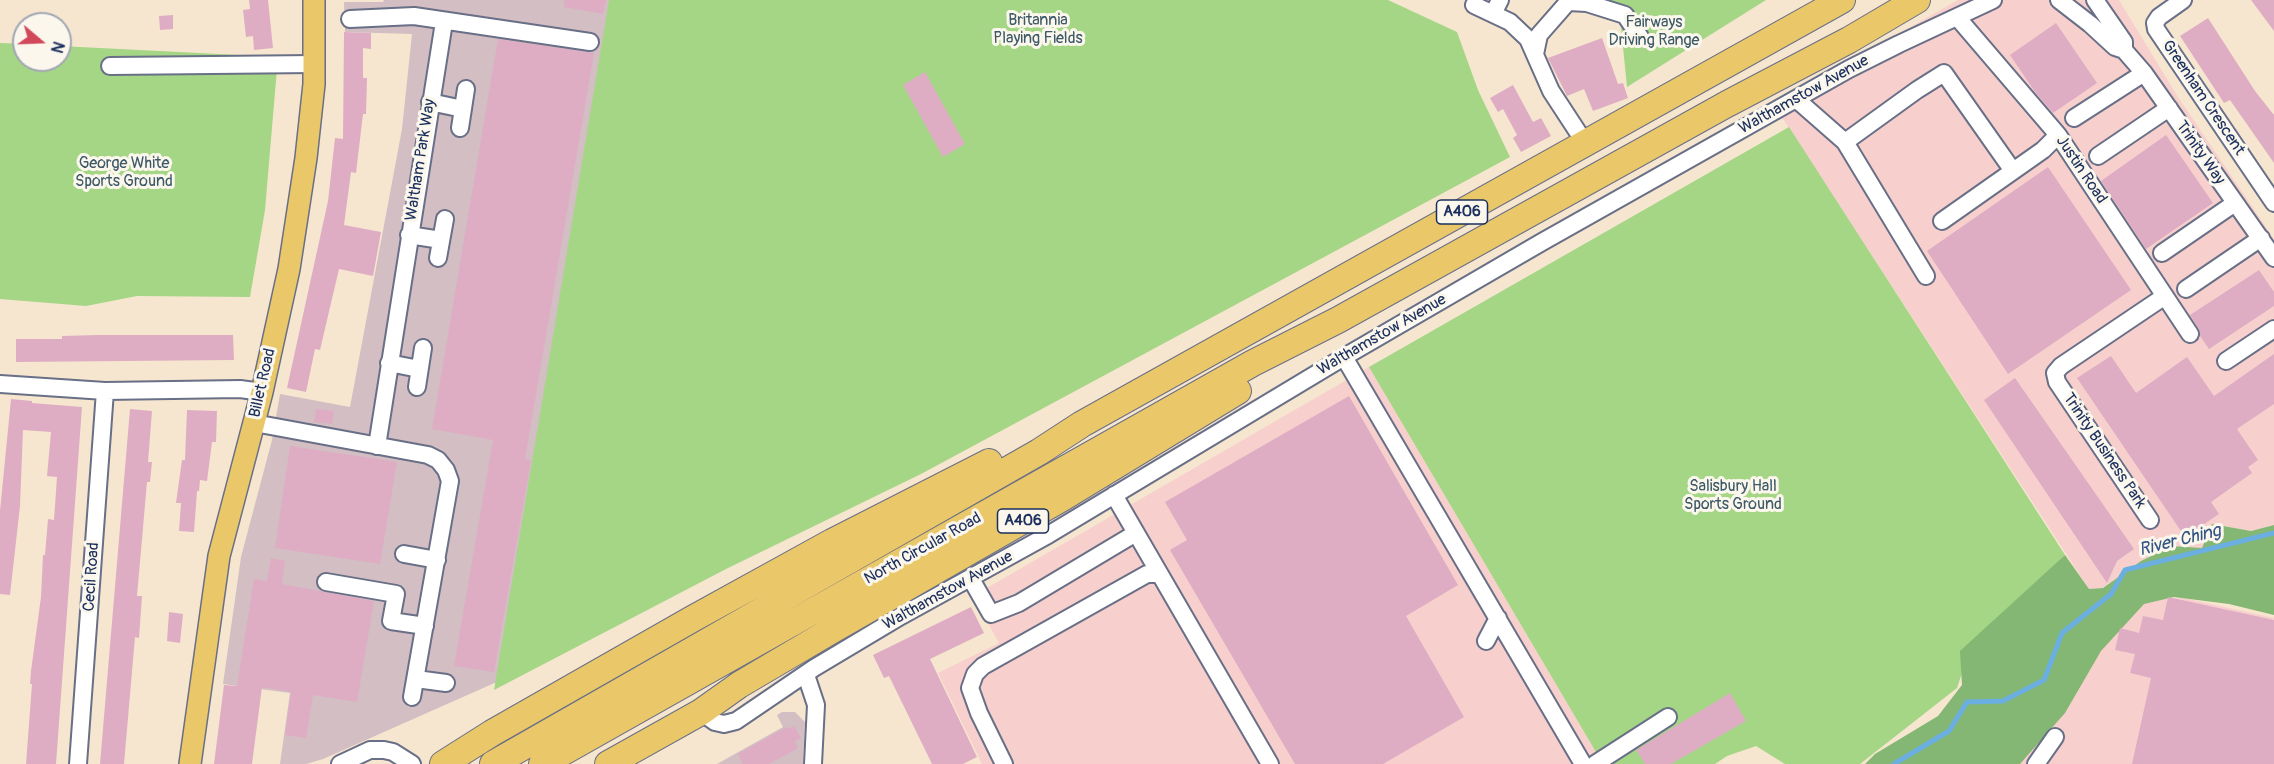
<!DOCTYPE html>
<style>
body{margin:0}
#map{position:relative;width:2274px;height:764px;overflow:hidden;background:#f6e6cf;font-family:Pangolin,sans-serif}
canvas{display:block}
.north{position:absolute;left:12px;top:12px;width:60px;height:60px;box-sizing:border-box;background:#fbf7ec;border:2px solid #a1a7b3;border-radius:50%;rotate:109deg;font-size:16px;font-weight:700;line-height:24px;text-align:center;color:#1b2f5e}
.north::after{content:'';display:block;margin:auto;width:21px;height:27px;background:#d1495b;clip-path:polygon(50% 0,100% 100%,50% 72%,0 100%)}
</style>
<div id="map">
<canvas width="2274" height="764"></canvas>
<div class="north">N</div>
</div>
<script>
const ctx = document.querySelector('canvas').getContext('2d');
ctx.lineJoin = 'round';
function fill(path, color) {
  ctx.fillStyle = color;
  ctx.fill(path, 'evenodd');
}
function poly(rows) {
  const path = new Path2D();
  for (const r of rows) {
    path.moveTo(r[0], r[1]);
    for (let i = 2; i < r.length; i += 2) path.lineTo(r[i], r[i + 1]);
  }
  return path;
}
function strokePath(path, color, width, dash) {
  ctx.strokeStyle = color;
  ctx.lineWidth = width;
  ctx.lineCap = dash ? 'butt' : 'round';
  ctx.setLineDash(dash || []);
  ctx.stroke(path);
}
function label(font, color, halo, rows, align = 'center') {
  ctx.font = font + ' Pangolin,sans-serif';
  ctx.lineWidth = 6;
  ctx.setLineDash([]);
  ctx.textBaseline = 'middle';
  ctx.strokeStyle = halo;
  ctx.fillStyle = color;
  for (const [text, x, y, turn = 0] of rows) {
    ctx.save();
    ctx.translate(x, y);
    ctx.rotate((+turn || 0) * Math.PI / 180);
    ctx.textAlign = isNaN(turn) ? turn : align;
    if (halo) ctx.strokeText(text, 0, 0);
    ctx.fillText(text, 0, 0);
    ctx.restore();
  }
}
const built = poly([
 [1958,0,2119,0,2178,97,2274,239,2274,525,2251,531,2213,524,2202,548,2172,546,2141,561,2103,588,2089,589,1774,105],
 [1369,367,1603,764,982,764,938,673,999,643,973,596],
 [2184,598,2274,618,2274,764,1993,764,2142,600]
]);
const industrial = poly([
 [384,0,613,0,499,681,323,759,306,764,280,764,290,693,223,684,241,557,272,440,280,394,350,407,402,129,412,34,345,32,344,2,383,2],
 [782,712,795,712,805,722,803,764,717,764,783,727,777,715]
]);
const green = poly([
 [609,0,1388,0,1457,32,1478,90,1510,157,921,474,726,569,494,690],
 [1601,0,1766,0,1627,87,1619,7],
 [0,43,24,44,24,60,60,60,60,46,278,57,265,210,250,297,137,296,86,306,0,299],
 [1789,127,2065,555,1969,652,1957,688,1860,764,1785,764,1756,746,1727,756,1715,764,1603,764,1369,367]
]);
const forest = poly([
 [2212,524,2251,531,2274,525,2274,615,2229,604,2174,597,2144,604,2101,651,2065,713,2020,764,1865,764,1875,754,1938,716,1962,685,1960,651,2065,555,2089,589,2103,588,2141,561,2172,546,2202,548]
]);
const stream = poly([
 [1894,764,1949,731,1967,702,2003,701,2044,680,2062,633,2111,594,2125,570,2274,533]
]);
const building = poly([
 [249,0,268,0,273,48,254,50,253,36,246,37,243,10,250,9],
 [564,0,606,0,603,14,564,7],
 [2251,0,2274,0,2274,31],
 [173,15,173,29,160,30,159,16],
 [2208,18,2255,91,2274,115,2274,163,2230,100,2224,103,2180,36],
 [2056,23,2097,83,2053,113,2035,92,2010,55],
 [344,32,371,33,371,49,363,48,363,78,367,78,366,114,363,114,356,173,351,172,344,225,381,232,373,276,339,269,320,350,315,349,306,392,287,388,328,201,335,138,343,139],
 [1602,38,1618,84,1623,83,1628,98,1593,111,1584,89,1567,96,1548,58],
 [498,39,594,53,525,459,531,460,494,672,454,666,493,440,432,429],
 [925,72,965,144,943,157,903,85],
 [1513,85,1533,122,1541,118,1551,136,1521,152,1513,138,1517,135,1503,109,1498,112,1490,98],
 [2166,135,2213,203,2146,249,2101,181],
 [2048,167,2131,290,2008,374,1927,251],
 [2259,270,2274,292,2274,306,2209,349,2200,336,2199,329,2190,315],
 [97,335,233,335,234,360,16,362,16,339,62,339,62,336],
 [2274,354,2274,404,2237,429,2258,460,2248,467,2252,473,2211,502,2219,514,2185,537,2077,378,2111,356,2136,393,2187,357,2214,396],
 [2015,378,2134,549,2117,561,2107,583,1984,400],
 [1349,396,1458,585,1406,616,1464,717,1383,764,1295,764,1170,550,1187,540,1165,502],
 [11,399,32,401,32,403,82,407,56,764,26,764,32,684,30,684,31,671,41,597,43,555,45,555,48,519,54,520,57,477,47,476,51,432,23,430,20,506,10,595,0,594,0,511],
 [130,409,152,411,148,462,152,462,150,482,147,482,137,596,142,596,139,638,135,637,124,764,100,764],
 [316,409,334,411,332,424,314,422],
 [187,410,217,411,216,442,212,442,207,481,200,480,199,491,197,491,194,532,179,531,181,503,176,503,182,460,185,460],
 [290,446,397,462,380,564,275,548],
 [271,558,285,561,282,584,374,601,357,702,313,695,306,738,285,735,291,692,262,687,252,764,214,764,224,685,237,686,254,579,267,581],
 [2168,597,2274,620,2274,764,2132,764,2151,678,2130,673,2135,654,2115,650,2120,628,2139,633,2143,616,2163,620],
 [971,607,984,633,930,659,977,757,963,764,932,764,889,676,884,678,873,655],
 [169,612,183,614,180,643,167,641],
 [1730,693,1746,721,1671,764,1645,764,1636,750],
 [794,726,801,738,795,741,798,748,769,764,743,764,738,754,787,727,788,729]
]);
const minor = poly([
 [2059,0,2090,24,2115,47,2124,50],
 [2095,0,2124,42,2124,50,2144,73,2274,258],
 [2183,0,2159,17,2155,23,2156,29,2274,203],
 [1474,5,1510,22,1528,39,1551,91,1585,143],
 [1493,14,1500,0],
 [1957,17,2058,135,2190,334],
 [350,19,414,16,590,42],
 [1535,54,1539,35,1568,2,1587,3,1625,15,1640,37],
 [110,66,315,64],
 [1796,99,1845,142,1917,90,1944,73,2013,171],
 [430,102,463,109],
 [2074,118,2144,73],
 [460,128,466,89],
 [1845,142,1926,276],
 [2098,156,2169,108],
 [1942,221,2043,150,2058,135],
 [409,235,441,240],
 [2162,253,2235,203],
 [438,258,445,219],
 [2186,289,2261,238],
 [1344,357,1583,764],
 [2226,361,2274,329],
 [389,363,419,369],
 [0,384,105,391,240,389,262,392],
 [417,387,423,348],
 [254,423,428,455,438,460,446,470,450,481,412,697],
 [377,446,444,22],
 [1114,495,1270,764],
 [2150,520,2057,382,2055,373,2061,366,2165,296],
 [404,554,437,560],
 [971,579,991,614,1019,603,1136,533],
 [326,582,396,594,391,621,425,626],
 [1486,641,1498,618],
 [806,675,816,705,813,764],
 [416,679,446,683],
 [701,712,715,722,724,724,736,721,814,668,901,616,1048,535,1344,357,1542,242,1849,69,1899,44,1993,0],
 [78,764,105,391],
 [340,764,370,750,384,750,393,752,412,764],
 [1004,764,979,713,970,688,975,674,983,666,1147,574,1158,574],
 [1595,764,1668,717],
 [2036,764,2055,737]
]);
const major = poly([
 [190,764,219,556,262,392,289,269,306,158,314,84,314,0]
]);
const highway = poly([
 [443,764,492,733,694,618,832,542,989,462],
 [493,764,1039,452,1082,424,1842,0],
 [542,764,1253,363,1338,320,1727,104,1849,40,1917,0],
 [608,764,701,712,739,685,834,629,1064,497,1238,391]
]);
const shields = [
 [1462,212,51],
 [1023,521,51]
];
const shieldNames = [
 ["A406",1462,212],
 ["A406",1023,521]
];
const parkNames = [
 ["Britannia",1038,21],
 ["Playing Fields",1038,39],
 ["Fairways",1654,23],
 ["Driving Range",1654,41],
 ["George White",124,164],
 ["Sports Ground",124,182],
 ["Salisbury Hall",1733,487],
 ["Sports Ground",1733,505]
];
const streetNames = [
 ["Walthamstow Avenue",1804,95,-29],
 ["Greenham Crescent",2203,98,56],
 ["Trinity Way",2200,153,55],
 ["Waltham Park Way",421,160,-81],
 ["Justin Road",2081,170,56],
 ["Walthamstow Avenue",1382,335,-30],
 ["Billet Road",263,383,-77],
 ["Trinity Business Park",2104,451,56],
 ["North Circular Road",923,549,-29],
 ["Cecil Road",92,577,-86],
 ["Walthamstow Avenue",948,591,-29]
];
const waterNames = [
 ["River Ching",2180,541,-14]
];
fill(built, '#f7d0cd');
fill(industrial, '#d2bec3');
fill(green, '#a4d686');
fill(forest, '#83b773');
strokePath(stream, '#6baee0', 5);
fill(building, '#deadc3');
strokePath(minor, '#686f86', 20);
strokePath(major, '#686f86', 24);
strokePath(highway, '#686f86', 28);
strokePath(minor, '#fff', 16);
strokePath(major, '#eac769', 21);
strokePath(highway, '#eac769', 26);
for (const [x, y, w] of shields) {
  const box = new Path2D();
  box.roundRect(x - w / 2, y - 12, w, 24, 4.5);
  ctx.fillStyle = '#fbf7ec';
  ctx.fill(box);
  strokePath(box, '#1b2f5e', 1.5);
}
label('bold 15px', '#1b2f5e', null, shieldNames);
label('16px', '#3d5968', '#fbf7ec', parkNames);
label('16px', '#1b2f5e', '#fbf7ec', streetNames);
label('italic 18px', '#335585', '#fbf7ec', waterNames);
</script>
